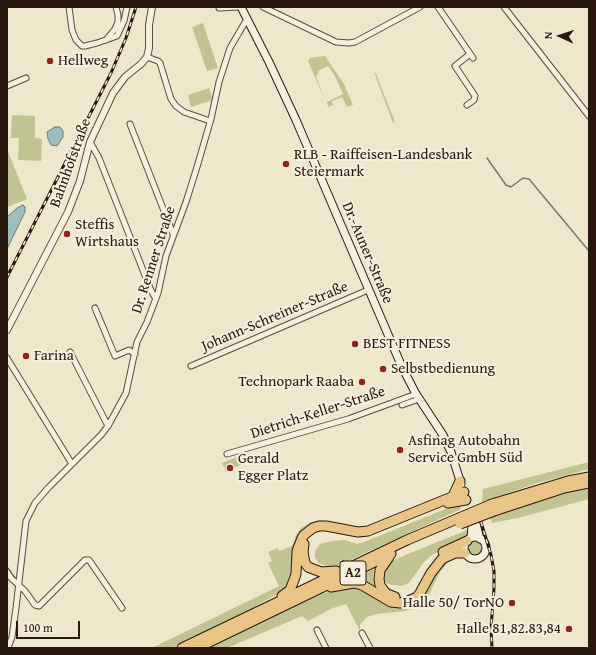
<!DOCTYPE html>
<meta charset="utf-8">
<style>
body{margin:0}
#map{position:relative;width:596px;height:655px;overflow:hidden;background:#efe7cc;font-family:"Gentium Book Plus",serif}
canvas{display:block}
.frame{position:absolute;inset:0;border:8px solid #2a170d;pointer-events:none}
.north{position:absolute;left:540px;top:16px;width:40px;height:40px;-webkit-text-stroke:3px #f5efde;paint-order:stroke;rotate:273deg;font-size:11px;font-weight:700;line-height:16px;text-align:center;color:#2a170d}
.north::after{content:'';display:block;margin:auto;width:14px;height:18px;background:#2a170d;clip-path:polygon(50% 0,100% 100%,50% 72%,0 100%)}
.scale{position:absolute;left:16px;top:621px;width:64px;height:18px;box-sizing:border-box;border:2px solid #2a170d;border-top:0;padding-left:5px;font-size:12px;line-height:14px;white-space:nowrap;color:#2a170d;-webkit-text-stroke:3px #f5efde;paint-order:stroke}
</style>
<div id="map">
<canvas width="596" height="655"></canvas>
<div class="frame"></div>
<div class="north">N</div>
<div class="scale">100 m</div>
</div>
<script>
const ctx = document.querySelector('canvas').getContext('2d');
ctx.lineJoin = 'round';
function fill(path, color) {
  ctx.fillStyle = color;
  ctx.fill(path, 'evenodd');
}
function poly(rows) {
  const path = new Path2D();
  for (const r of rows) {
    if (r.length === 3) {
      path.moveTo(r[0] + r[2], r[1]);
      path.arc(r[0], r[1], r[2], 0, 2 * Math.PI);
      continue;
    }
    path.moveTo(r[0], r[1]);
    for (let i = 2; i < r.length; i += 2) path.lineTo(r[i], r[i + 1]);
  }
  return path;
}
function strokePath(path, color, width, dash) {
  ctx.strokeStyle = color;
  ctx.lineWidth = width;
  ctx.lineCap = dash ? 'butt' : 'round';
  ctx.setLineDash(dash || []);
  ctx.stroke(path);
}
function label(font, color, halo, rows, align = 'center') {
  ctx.font = font + ' "Gentium Book Plus",serif';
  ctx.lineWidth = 4;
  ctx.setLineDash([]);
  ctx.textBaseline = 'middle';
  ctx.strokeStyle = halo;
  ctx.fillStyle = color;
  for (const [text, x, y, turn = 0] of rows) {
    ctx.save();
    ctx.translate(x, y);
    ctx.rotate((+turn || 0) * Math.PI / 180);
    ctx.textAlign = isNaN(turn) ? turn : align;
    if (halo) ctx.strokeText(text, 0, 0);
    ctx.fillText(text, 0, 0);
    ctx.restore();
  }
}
const green = poly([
 [203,23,218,68,207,71,192,27],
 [325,56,344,84,353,105,347,107,342,97,332,101,333,105,328,107,327,102,343,94,335,76,328,66,318,71,318,74,316,76,324,98,308,61,310,58],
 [374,72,376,74,395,122,393,123],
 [209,88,213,100,191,107,188,95],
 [12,115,35,116,35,138,42,139,41,161,18,160,19,138,11,138],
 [7,149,27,199,7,207],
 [242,455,245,463,226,472,222,463],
 [589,462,589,469,534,484,482,502,483,489],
 [589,487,589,499,518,518,492,523,490,518,555,495],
 [455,505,460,506,461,509,333,568,318,563,315,557,315,551,320,544,332,541,344,540,357,544,364,542],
 [322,520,322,524,307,529,292,576,287,586,281,592,245,612,172,648,152,648,279,586,268,563,272,561,268,552,278,548,279,551,292,546,296,535,301,528,311,522],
 [467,530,467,536,462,540,432,555,424,562,409,583,402,586,393,585,386,583,382,578,387,564,398,558],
 [474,548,8],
 [445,562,447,564,440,572,427,599,418,607,405,611,377,614,367,617,360,625,360,631,346,604,333,608,308,621,302,616,227,648,209,648,304,602,324,593,339,589,350,587,371,594,412,604,437,568],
 [374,569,373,578,376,589,352,580]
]);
const water = poly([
 [55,127,60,127,63,131,63,137,57,146,51,145,48,139,47,132,55,127],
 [23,205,25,207,25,212,7,249,7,217,17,208,23,205]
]);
const stream = poly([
 [487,158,506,185,511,187,523,178,529,179,589,251],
 [7,567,15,578]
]);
const minor = poly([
 [69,7,72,30,76,40,82,46,85,46,97,43,117,36,124,21,127,7],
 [263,7,336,42,349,43,355,42,420,7],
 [438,7,473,58],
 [504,7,589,116],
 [219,8,238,7],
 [106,40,115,29,118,22,118,15,116,7],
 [147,57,158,61,160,63,171,99,176,106,184,112,210,121],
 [7,86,26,78],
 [467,105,474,100,475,96,455,66,470,54],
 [130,124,173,234],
 [90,142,99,158,150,288,154,296,156,298],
 [95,308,115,356,129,350,135,354],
 [70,352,108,426],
 [7,358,72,464],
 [191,366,368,290],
 [402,405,419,399],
 [227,454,348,419,416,394],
 [7,572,11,578,25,591,35,605,39,606,85,560,89,560,122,608],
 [317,630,326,648],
 [362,633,370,648],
 [8,648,12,637,16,608,26,521,35,503,48,488,101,435,108,426,126,393,137,342,147,322,158,293,166,256,186,202,197,167,211,119,219,82,230,48,247,19]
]);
const tertiary = poly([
 [7,330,68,212,80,181,90,142,113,93,125,77,141,64,147,57,149,48,149,25,152,7]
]);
const secondary = poly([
 [241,7,269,62,296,120,402,367,416,394,443,435,451,452,461,484],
 [476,524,480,539],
 [475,548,11],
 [471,538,472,525]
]);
const motorway = poly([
 [453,496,460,481],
 [448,503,466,500],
 [492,504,568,481,589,477],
 [494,511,564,488,588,483],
 [304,544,303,552,305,563,308,567,321,572,336,571],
 [443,552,467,541],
 [389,557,380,570,379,579,380,585,384,591,387,594,395,597],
 [331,587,354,583,362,585,391,602,400,603,408,601,417,597,420,593,431,573,442,559,455,553,465,553],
 [282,596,290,590,294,580,296,574,297,551,302,538,304,535,313,528,319,526,326,526,358,532,368,531,464,492],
 [182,648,407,540,459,518],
 [197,648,391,554]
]);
const rail = poly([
 [7,277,111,73,126,38,136,7],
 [481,522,491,555,494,571,494,589,491,628,492,648]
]);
const motorwayBridge = poly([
 [459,518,492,504],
 [460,524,494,511]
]);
const markers = [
 [50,61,4,"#8f2418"],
 [286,164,4,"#8f2418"],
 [67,234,4,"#8f2418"],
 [355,344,4,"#8f2418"],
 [26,356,4,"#8f2418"],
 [383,369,4,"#8f2418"],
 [362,382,4,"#8f2418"],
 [400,450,4,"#8f2418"],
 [230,468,4,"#8f2418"],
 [512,603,4,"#8f2418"],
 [569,629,4,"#8f2418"]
];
const shields = [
 [353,573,26]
];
const shieldNames = [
 ["A2",353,573]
];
const poiNames = [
 ["Hellweg",58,61],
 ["RLB - Raiffeisen-Landesbank",294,155],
 ["Steiermark",294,172],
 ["Steffis",75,225],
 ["Wirtshaus",75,242],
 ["BEST FITNESS",363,344],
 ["Farina",34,356],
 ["Selbstbedienung",391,369],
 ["Technopark Raaba",354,382,"right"],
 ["Asfinag Autobahn",408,441],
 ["Service GmbH Süd",408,458],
 ["Gerald",238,459],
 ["Egger Platz",238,476],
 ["Halle 50/ TorNO",504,603,"right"],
 ["Halle 81,82.83,84",561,629,"right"]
];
const streetNames = [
 ["Bahnhofstraße",71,163,-70],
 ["Dr.-Auner-Straße",367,253,67],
 ["Dr. Renner Straße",154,260,-72],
 ["Johann-Schreiner-Straße",275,317,-23],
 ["Dietrich-Keller-Straße",318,413,-18]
];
fill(green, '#c1c392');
fill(water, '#9cbebf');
strokePath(water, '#6e7b78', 1);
strokePath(stream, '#6e7b78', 1.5);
strokePath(minor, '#5b4b3d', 7);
strokePath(tertiary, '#5b4b3d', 8);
strokePath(secondary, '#2a170d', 9);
strokePath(motorway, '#2a170d', 11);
strokePath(minor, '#f5efde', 5);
strokePath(tertiary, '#f5efde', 6);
strokePath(secondary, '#f5efde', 7);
strokePath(motorway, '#e8c486', 9);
strokePath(rail, '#2a170d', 3);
strokePath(rail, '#f5efde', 1.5, [4.5]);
strokePath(motorwayBridge, '#2a170d', 11, []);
strokePath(motorwayBridge, '#e8c486', 9);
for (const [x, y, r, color] of markers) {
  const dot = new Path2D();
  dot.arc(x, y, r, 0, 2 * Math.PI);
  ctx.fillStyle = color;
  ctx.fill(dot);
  strokePath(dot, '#f5efde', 1.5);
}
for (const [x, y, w] of shields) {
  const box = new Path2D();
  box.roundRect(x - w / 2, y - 12, w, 24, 3);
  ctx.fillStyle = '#f5efde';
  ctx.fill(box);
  strokePath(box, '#2a170d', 1);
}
label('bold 14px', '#2a170d', null, shieldNames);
label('15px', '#2a170d', '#f5efde', poiNames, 'left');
label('15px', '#2a170d', '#f5efde', streetNames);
</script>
